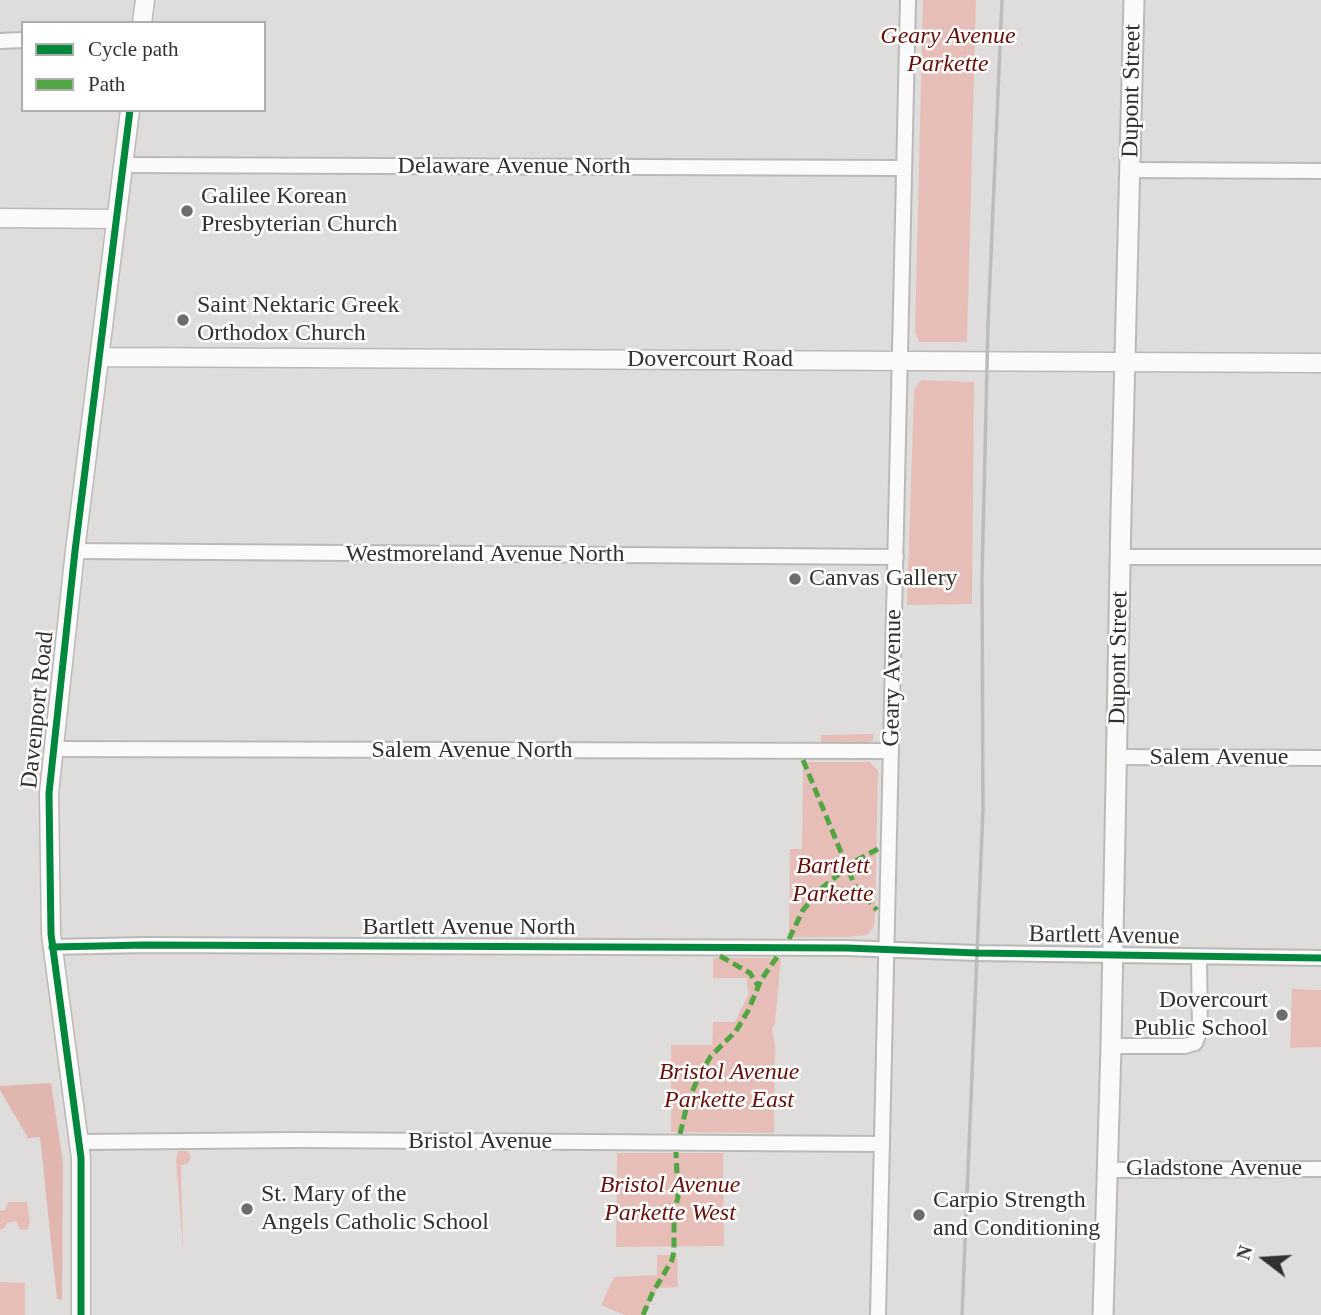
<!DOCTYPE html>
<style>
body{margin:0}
#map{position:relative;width:1321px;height:1315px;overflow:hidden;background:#dfdddb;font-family:"Times New Roman",serif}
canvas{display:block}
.legend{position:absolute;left:21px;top:21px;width:245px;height:91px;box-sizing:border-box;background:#fff;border:2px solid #adadac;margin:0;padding:9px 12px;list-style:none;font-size:21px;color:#33312f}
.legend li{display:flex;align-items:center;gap:14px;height:35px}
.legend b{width:35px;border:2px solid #adadac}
.north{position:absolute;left:1230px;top:1224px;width:70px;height:70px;-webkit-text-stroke:5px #fff;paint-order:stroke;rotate:287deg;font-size:19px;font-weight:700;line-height:28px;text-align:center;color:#33312f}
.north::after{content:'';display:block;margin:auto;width:24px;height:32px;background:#33312f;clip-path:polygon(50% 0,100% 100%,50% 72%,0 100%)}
</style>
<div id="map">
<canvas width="1321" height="1315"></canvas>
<ul class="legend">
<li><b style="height:9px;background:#00873e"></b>Cycle path</li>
<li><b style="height:9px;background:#52a543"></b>Path</li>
</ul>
<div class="north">N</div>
</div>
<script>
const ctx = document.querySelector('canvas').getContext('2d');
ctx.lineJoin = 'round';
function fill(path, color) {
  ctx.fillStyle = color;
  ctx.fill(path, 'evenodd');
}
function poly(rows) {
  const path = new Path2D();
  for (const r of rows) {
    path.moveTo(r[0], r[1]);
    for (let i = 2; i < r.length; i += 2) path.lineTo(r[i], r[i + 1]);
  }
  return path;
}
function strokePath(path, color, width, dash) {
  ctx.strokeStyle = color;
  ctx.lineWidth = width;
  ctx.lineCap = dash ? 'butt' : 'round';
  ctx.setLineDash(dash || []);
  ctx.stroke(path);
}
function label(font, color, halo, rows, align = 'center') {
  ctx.font = font + ' "Times New Roman",serif';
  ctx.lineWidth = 5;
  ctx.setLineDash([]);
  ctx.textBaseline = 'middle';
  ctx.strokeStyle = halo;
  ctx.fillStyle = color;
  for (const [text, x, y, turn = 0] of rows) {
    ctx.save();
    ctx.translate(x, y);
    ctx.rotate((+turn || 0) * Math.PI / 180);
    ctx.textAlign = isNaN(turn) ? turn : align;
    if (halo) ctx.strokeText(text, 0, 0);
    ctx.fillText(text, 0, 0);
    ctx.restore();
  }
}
const green = poly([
 [923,0,976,0,967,342,919,342,915,331],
 [921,380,974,382,972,604,907,605,914,390],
 [873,734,873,741,868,742,821,742,821,735],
 [806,762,870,762,878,771,875,918,873,928,867,935,848,937,789,937,790,849,802,849,803,772],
 [713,958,781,958,775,1023,772,1030,775,1046,774,1133,671,1132,671,1045,712,1045,713,1022,735,1022,748,995,747,978,713,978],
 [1292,989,1321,990,1321,1047,1290,1048],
 [178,1151,188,1151,191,1157,188,1164,181,1165,183,1249,176,1160],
 [617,1153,723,1153,724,1246,616,1247],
 [8,1202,27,1202,30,1224,27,1230,20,1230,16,1221,7,1223,5,1228,0,1230,0,1211,5,1210],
 [657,1255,677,1255,678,1287,658,1288,644,1315,625,1315,601,1305,614,1277,657,1275],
 [0,1282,25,1283,25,1315,0,1315]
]);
const forest = poly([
 [51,1083,63,1163,62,1300,57,1299,40,1137,28,1138,0,1090,0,1086]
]);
const minor = poly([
 [0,41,23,40],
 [124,165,904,168],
 [1130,170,1321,171],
 [75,551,896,557],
 [1120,557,1321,557],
 [52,749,891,751],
 [1118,757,1321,758],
 [52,947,145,945,847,948,977,953,1321,958],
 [1111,1046,1185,1046,1195,1043,1200,1030,1199,957],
 [79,1142,298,1140,882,1144],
 [1107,1170,1321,1169],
 [878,1315,908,0]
]);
const tertiary = poly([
 [142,23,145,0],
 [0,218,117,219],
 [99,357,1321,363],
 [81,1315,81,1158,51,934,49,793,75,551,130,110]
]);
const secondary = poly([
 [1103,1315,1111,1046,1121,514,1134,0]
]);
const rail = poly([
 [962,1315,983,809,982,577,988,325,1002,0]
]);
const quiet = poly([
 [803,760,855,886,877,910],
 [789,939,803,910,822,888,855,861,878,849],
 [720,956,750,973,758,986],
 [680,1134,688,1101,700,1074,711,1056,736,1031,748,1011,761,980,777,957],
 [643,1315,652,1294,672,1260,674,1251,674,1213,678,1197,676,1152]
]);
const cycleway = poly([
 [52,947,145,945,847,948,977,953,1321,958],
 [81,1315,81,1158,51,934,49,793,75,551,130,110]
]);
const markers = [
 [187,211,7,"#6f6d6b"],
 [183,320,7,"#6f6d6b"],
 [795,579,7,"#6f6d6b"],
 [1282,1015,7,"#6f6d6b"],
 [247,1209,7,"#6f6d6b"],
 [919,1215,7,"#6f6d6b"]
];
const parkNames = [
 ["Geary Avenue",948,37],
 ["Parkette",948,65],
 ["Bartlett",833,867],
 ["Parkette",833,895],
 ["Bristol Avenue",729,1073],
 ["Parkette East",729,1101],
 ["Bristol Avenue",670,1186],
 ["Parkette West",670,1214]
];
const streetNames = [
 ["Dupont Street",1132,91,-89],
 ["Delaware Avenue North",514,167],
 ["Dovercourt Road",710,360],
 ["Westmoreland Avenue North",485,555],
 ["Dupont Street",1119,658,-89],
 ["Geary Avenue",893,678,-89],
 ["Davenport Road",38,710,-84],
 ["Salem Avenue North",472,751],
 ["Salem Avenue",1219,758],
 ["Bartlett Avenue North",469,928],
 ["Bartlett Avenue",1104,936,1],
 ["Bristol Avenue",480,1142],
 ["Gladstone Avenue",1214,1169]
];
const poiNames = [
 ["Galilee Korean",201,197],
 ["Presbyterian Church",201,225],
 ["Saint Nektaric Greek",197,306],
 ["Orthodox Church",197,334],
 ["Canvas Gallery",809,579],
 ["Dovercourt",1268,1001,"right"],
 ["Public School",1268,1029,"right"],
 ["St. Mary of the",261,1195],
 ["Angels Catholic School",261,1223],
 ["Carpio Strength",933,1201],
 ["and Conditioning",933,1229]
];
fill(green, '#e6beb7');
fill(forest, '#e0b6ae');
strokePath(minor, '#bbb9b8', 18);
strokePath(tertiary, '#bbb9b8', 21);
strokePath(secondary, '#bbb9b8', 23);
strokePath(minor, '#fafafa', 14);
strokePath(tertiary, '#fafafa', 18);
strokePath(secondary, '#fafafa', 19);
strokePath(rail, '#bcbcbc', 3.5);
strokePath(quiet, '#52a543', 5, [10, 5]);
strokePath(cycleway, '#00873e', 7);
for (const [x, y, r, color] of markers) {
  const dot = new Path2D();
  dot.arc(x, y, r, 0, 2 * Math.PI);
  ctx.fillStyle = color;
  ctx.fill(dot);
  strokePath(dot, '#fff', 2.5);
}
label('italic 24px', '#681009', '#fff', parkNames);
label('24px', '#33312f', '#fff', streetNames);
label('24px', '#33312f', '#fff', poiNames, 'left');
</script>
